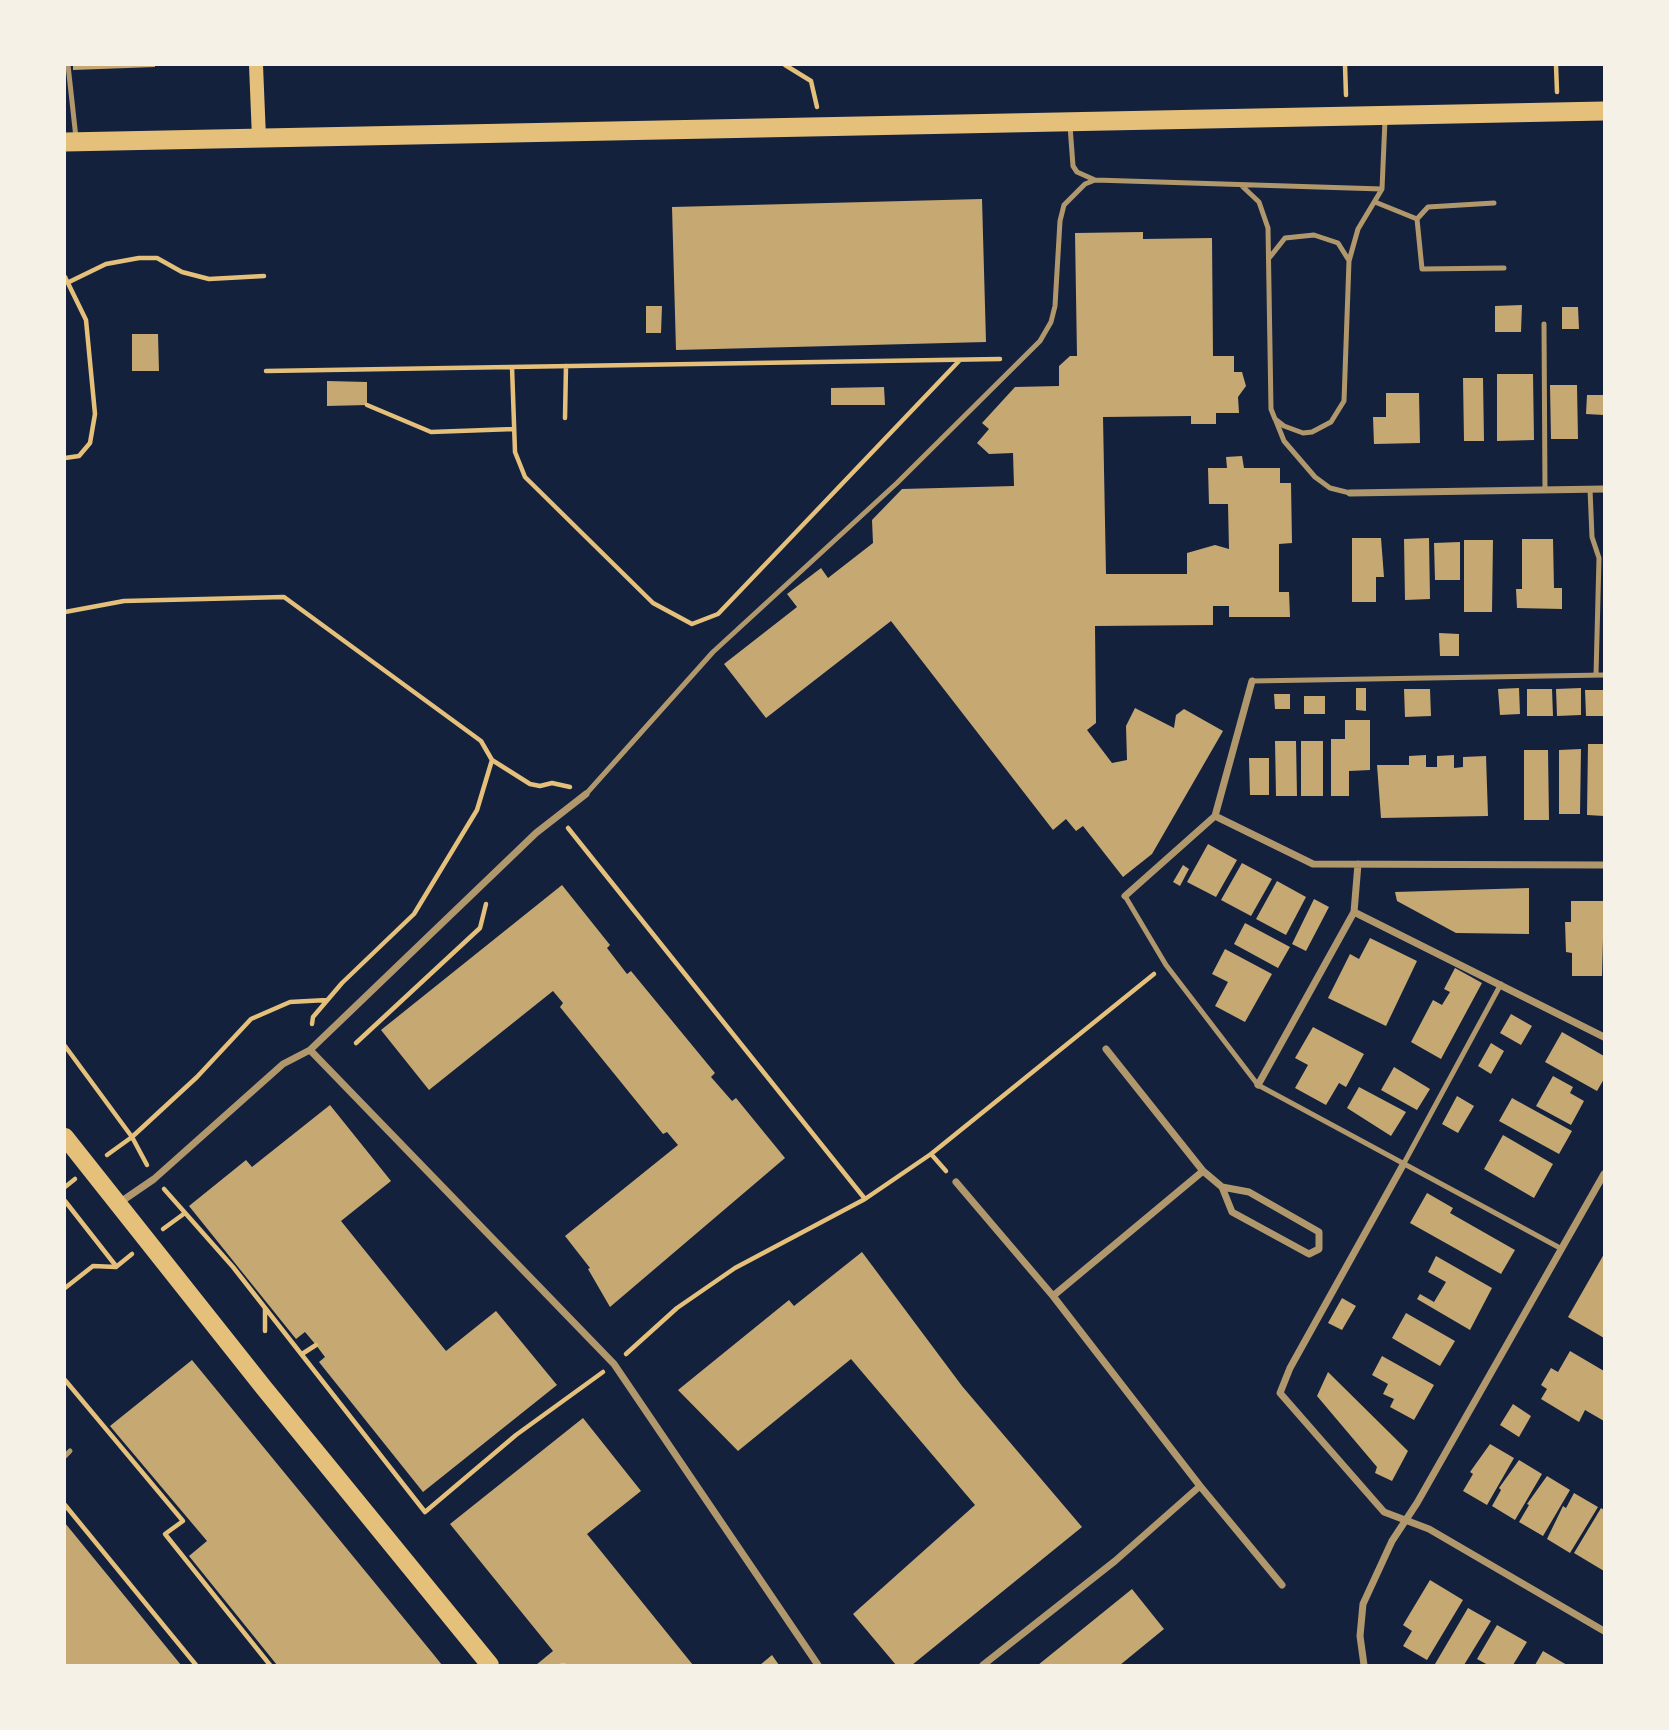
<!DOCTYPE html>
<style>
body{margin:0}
#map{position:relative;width:1669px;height:1730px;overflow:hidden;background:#14213d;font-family:Manrope,sans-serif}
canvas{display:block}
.frame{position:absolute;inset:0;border:66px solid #f6f1e7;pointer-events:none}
</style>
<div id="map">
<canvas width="1669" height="1730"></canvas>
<div class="frame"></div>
</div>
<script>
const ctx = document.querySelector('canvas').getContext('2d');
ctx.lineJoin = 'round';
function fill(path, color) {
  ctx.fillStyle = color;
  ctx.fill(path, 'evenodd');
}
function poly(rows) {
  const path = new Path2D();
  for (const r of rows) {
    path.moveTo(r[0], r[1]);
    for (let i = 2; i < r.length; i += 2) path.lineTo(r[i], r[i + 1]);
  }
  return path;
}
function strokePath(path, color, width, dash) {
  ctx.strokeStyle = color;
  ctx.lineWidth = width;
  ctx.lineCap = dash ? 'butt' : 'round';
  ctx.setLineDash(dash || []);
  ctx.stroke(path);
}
const building = poly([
 [73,65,155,65,155,67,73,70],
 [982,199,986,342,676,350,672,207],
 [1143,232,1143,239,1212,238,1213,356,1234,356,1234,372,1242,372,1246,386,1238,397,1239,413,1216,413,1216,424,1191,424,1191,416,1103,417,1106,574,1187,574,1187,553,1215,545,1229,549,1228,504,1209,504,1208,468,1227,468,1226,457,1242,456,1244,468,1280,468,1280,483,1291,483,1292,543,1279,544,1279,592,1289,592,1290,617,1229,617,1229,606,1213,606,1213,625,1095,626,1096,723,1087,730,1112,763,1127,760,1126,726,1135,708,1174,728,1176,715,1184,709,1223,731,1152,854,1123,877,1083,826,1076,831,1066,819,1053,830,891,621,766,718,724,664,797,607,787,594,821,568,828,578,873,543,872,520,902,489,1014,486,1013,453,989,454,977,443,989,429,982,423,1015,387,1059,386,1059,366,1070,356,1077,356,1075,233],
 [1522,305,1521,332,1495,332,1495,306],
 [646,306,662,306,661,333,646,333],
 [1562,307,1578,307,1579,329,1562,329],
 [132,334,158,334,159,371,132,371],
 [1497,374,1533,374,1534,440,1497,441],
 [1463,378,1483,378,1484,441,1464,441],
 [327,381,367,382,367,405,327,406],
 [1550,385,1577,385,1578,439,1551,439],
 [884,387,885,405,831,405,831,388],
 [1386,393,1419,393,1420,443,1374,444,1373,417,1386,417],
 [1587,395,1604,395,1604,415,1586,414],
 [1352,538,1381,538,1384,577,1376,577,1376,602,1352,602],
 [1429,538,1430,599,1405,600,1404,539],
 [1522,539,1553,539,1554,588,1562,588,1562,609,1517,608,1516,589,1522,589],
 [1464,540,1493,540,1492,612,1464,612],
 [1460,542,1460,580,1435,580,1434,543],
 [1439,633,1459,634,1459,656,1440,656],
 [1356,688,1366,688,1366,711,1356,710],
 [1519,688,1520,714,1500,715,1498,689],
 [1581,688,1581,715,1557,716,1556,689],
 [1404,689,1430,689,1431,716,1405,717],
 [1527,689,1552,689,1553,716,1527,716],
 [1585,690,1604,690,1604,716,1586,716],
 [1274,694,1290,694,1290,709,1275,709],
 [1304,696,1325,696,1325,714,1304,714],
 [1345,720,1370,720,1370,770,1349,771,1349,796,1331,796,1331,739,1345,739],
 [1275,741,1296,741,1297,796,1276,796],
 [1301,741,1323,741,1323,796,1301,796],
 [1588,744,1604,744,1604,816,1587,815],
 [1581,749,1580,814,1559,814,1559,750],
 [1524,750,1548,750,1549,820,1524,820],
 [1426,755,1426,767,1437,767,1437,756,1454,755,1454,768,1463,767,1463,757,1486,756,1488,816,1381,818,1377,765,1409,765,1409,756],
 [1249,758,1269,758,1269,795,1250,795],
 [1208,844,1237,860,1216,897,1187,882],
 [1242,863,1272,879,1251,916,1221,900],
 [1183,865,1189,869,1180,886,1173,882],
 [1277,881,1306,897,1286,935,1256,919],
 [562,885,610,945,607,948,627,974,631,971,715,1073,711,1077,732,1101,736,1098,785,1158,610,1307,588,1269,590,1268,565,1236,678,1145,667,1132,663,1134,560,1007,563,1003,553,991,429,1090,381,1030],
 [1529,888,1529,934,1456,933,1397,901,1395,892],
 [1314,899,1329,907,1306,951,1292,944],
 [1571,901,1604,901,1602,976,1572,976,1572,953,1566,952,1565,922,1571,922],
 [1245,923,1290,947,1278,968,1234,944],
 [1370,938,1417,961,1386,1026,1328,998,1350,954,1359,959],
 [1225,949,1272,974,1245,1022,1215,1006,1228,982,1212,974],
 [1455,968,1482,983,1441,1059,1411,1042,1433,1000,1442,1005,1450,992,1444,989],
 [1511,1014,1532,1026,1521,1045,1500,1033],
 [1313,1027,1364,1054,1346,1087,1339,1083,1326,1105,1295,1088,1308,1065,1295,1058],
 [1562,1032,1604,1056,1604,1079,1597,1091,1545,1062],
 [1491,1043,1504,1051,1491,1074,1478,1066],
 [1394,1067,1430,1089,1417,1110,1381,1090],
 [1553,1076,1573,1087,1570,1093,1584,1101,1571,1125,1536,1106],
 [1359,1087,1406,1112,1391,1136,1347,1108],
 [1457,1096,1474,1106,1458,1133,1442,1124],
 [1512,1098,1572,1131,1559,1154,1499,1121],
 [330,1105,391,1181,341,1221,446,1351,496,1311,557,1385,423,1492,319,1362,325,1357,316,1345,305,1332,296,1339,189,1206,246,1160,252,1167],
 [1503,1135,1553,1164,1534,1198,1484,1169],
 [1427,1193,1453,1208,1450,1213,1515,1250,1501,1274,1410,1223],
 [862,1252,962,1386,1082,1527,912,1665,896,1665,853,1614,975,1505,851,1359,738,1451,678,1390,789,1300,794,1306],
 [1604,1254,1604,1338,1568,1317],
 [1436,1256,1492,1288,1470,1330,1417,1299,1420,1294,1434,1302,1446,1282,1428,1272],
 [1342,1298,1356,1306,1342,1330,1328,1323],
 [1406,1313,1455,1341,1440,1366,1392,1338],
 [1570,1351,1604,1371,1604,1421,1585,1410,1579,1422,1541,1399,1547,1389,1541,1385,1551,1368,1558,1372],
 [1382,1356,1434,1385,1414,1420,1390,1407,1394,1399,1383,1394,1388,1384,1372,1375],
 [192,1360,434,1655,442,1665,277,1665,189,1556,207,1541,110,1426],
 [1328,1372,1408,1451,1392,1481,1375,1473,1377,1467,1317,1396],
 [1513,1404,1531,1416,1519,1437,1500,1425],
 [583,1418,641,1491,587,1534,693,1665,536,1665,553,1651,450,1524],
 [1490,1444,1514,1458,1487,1505,1463,1491,1473,1474,1470,1472],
 [1519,1460,1542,1474,1515,1520,1492,1506,1501,1490,1499,1488],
 [1547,1476,1570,1490,1543,1536,1519,1522,1529,1505,1527,1504],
 [1574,1493,1598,1507,1570,1553,1547,1539,1563,1506,1566,1508],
 [1601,1508,1604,1510,1604,1571,1574,1553],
 [65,1523,181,1665,65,1665],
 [1430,1580,1463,1600,1427,1660,1403,1646,1412,1631,1403,1625],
 [1132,1589,1164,1629,1120,1665,1038,1665],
 [1468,1608,1491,1621,1464,1665,1437,1665,1435,1664],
 [1497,1625,1527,1642,1513,1665,1488,1665,1477,1659],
 [1543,1651,1567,1665,1535,1665],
 [772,1655,779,1665,760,1665]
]);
const path = poly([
 [785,65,811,81,817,107],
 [1345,65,1346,95],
 [1556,65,1557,92],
 [65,277,86,320,95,414,90,443,79,456,65,458],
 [69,282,106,264,139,258,157,258,182,272,209,279,264,276],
 [512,367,515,452,525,477,653,603,692,624,718,614,959,361],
 [266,371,1000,359],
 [367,405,431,432,514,429],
 [565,418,566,366],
 [65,612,124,601,284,597,481,741,492,760,477,810,414,914,342,983,313,1017,312,1024],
 [492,760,530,784,540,786,552,783,570,787],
 [568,828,865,1199],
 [356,1043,480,928,486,904],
 [65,1046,132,1137,147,1165],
 [931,1154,946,1171],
 [107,1155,132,1137,197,1077,251,1019,290,1002,327,1000],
 [65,1187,75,1179],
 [164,1189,233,1267,425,1512,516,1435,603,1372],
 [65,1201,116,1266],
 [163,1229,185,1213],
 [65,1288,93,1266,116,1267,132,1254],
 [265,1331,265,1308],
 [302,1354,316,1345],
 [626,1354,677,1308,735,1268,865,1199,931,1154,1154,974],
 [65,1380,183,1521,165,1534,270,1665],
 [65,1505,196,1665],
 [562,1665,564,1665]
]);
const service = poly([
 [68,65,76,138],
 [1070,126,1073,166,1077,172,1095,180],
 [1242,186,1259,202,1268,228,1271,409,1275,419,1284,426,1303,433,1312,432,1331,422,1344,401,1349,261,1358,229,1382,189,1385,120],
 [1375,202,1417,219,1422,269,1504,268],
 [1417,219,1428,207,1494,203],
 [1270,257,1285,238,1314,235,1338,243,1348,259],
 [1544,324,1545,490],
 [1276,421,1284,441,1315,477,1330,488,1350,493],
 [1590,489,1592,537,1599,558,1596,675],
 [1252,681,1604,675],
 [586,794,713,652,897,483,1040,341,1051,322,1055,306,1060,221,1064,205,1085,184,1095,180,1382,189],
 [1125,896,1166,965,1258,1085,1560,1248],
 [1403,1165,1501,984],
 [65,1456,70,1451]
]);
const minor = poly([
 [1350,493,1604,489],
 [1215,816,1313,864,1604,865],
 [1125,896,1215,816,1252,681],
 [1354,912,1604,1037],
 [1106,1049,1203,1171,1222,1187,1232,1212,1309,1254,1319,1249,1319,1232,1249,1192,1222,1187],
 [310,1050,614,1364,818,1665],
 [1258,1085,1354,912,1358,864],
 [1403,1165,1290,1368,1280,1393,1384,1512,1429,1529,1604,1631],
 [956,1182,1053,1296,1200,1486,1282,1585],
 [119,1203,154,1179,283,1064,310,1050,536,833,586,794],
 [1053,1296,1203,1171],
 [983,1665,1115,1561,1200,1486],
 [1364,1665,1360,1636,1363,1604,1392,1541,1417,1503,1604,1174]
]);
const secondary = poly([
 [256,65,259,138]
]);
const primary = poly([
 [65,1137,264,1388,490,1665]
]);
const trunk = poly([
 [65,142,1604,111]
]);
fill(building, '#c6a872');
strokePath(path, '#e5c07b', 4.5);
strokePath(service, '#b1986c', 5);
strokePath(minor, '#b1986c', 7);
strokePath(secondary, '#e5c07b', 14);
strokePath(primary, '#e5c07b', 18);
strokePath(trunk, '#e5c07b', 19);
</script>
